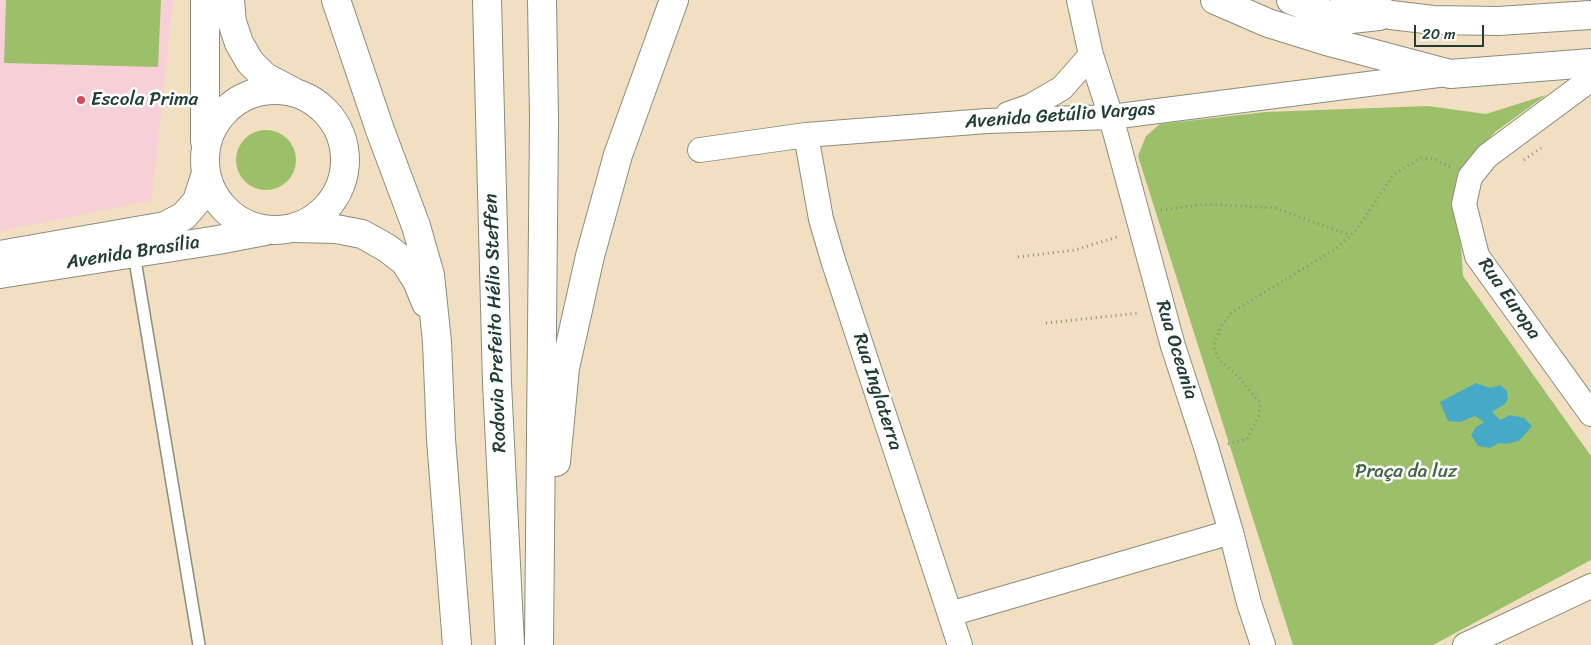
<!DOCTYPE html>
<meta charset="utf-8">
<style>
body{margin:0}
#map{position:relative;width:1591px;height:645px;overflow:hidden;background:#f2dfc2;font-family:Sriracha,sans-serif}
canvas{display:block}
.scale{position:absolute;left:1414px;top:25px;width:70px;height:22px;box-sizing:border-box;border:2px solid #1f3d34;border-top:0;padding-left:6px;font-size:15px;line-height:18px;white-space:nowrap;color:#1f3d34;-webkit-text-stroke:4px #fff;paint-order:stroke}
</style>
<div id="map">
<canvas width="1591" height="645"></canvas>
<div class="scale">20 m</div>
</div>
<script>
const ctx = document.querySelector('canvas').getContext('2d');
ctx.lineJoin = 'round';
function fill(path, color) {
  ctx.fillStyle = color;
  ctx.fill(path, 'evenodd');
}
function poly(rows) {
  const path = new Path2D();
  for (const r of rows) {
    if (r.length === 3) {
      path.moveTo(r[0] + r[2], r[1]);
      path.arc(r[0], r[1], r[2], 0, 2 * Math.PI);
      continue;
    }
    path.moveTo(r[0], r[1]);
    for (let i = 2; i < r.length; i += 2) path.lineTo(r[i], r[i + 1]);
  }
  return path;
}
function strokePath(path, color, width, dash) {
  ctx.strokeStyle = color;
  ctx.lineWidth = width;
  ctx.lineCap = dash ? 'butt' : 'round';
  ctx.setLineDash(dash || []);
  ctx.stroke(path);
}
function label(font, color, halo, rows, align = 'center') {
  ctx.font = font + ' Sriracha,sans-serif';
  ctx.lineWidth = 5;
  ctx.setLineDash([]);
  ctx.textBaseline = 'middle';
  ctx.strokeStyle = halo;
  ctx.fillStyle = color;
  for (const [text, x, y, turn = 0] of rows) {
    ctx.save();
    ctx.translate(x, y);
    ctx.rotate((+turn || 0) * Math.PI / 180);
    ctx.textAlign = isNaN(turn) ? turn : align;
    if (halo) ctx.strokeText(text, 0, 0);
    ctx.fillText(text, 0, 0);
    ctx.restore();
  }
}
const built = poly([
 [0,0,173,0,152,200,0,231]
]);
const green = poly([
 [6,0,161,0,158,67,4,63],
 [1546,95,1495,132,1475,154,1458,185,1455,219,1461,246,1463,276,1591,456,1591,560,1433,645,1293,645,1138,156,1146,136,1160,124,1266,112,1428,106,1486,114],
 [266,160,30]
]);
const water = poly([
 [1476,383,1490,388,1500,385,1507,391,1508,399,1505,404,1492,412,1500,420,1510,415,1524,418,1532,426,1519,441,1506,444,1499,443,1490,448,1478,446,1471,435,1475,428,1484,422,1475,416,1460,422,1448,421,1440,402]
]);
const path = poly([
 [1524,160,1541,148],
 [1161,210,1207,204,1275,208,1350,235],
 [1018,257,1075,250,1117,237],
 [1046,323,1140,313],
 [1228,444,1247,439,1259,415,1260,403,1235,373,1219,360,1214,347,1220,328,1232,312,1337,248,1357,229,1394,174,1421,158,1433,159,1451,167]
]);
const lane = poly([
 [134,254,199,645]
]);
const street = poly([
 [1079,0,1091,55,1111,117,1173,346,1207,450,1231,532,1249,603,1263,645],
 [1591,79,1487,156,1470,177,1464,204,1477,256,1591,414],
 [1008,114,1031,106,1062,88,1091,55],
 [806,135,821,219,833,260,960,645],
 [700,150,806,135,987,121,1111,117,1446,74],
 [950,614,1231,532],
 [1465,645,1591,586]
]);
const secondary = poly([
 [230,0,232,22,239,43,250,62,265,77,292,91],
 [1215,0,1268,23,1326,41,1450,74,1591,63],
 [1291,0,1342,20,1379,16],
 [1345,0,1391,15,1433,20,1498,21,1591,15],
 [275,160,70],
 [205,141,205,0],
 [0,255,165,226,184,216,197,201,205,176],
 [0,274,218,240,265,231]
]);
const highway = poly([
 [336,0,380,130,416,226,430,275,437,342,441,439,457,645],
 [487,0,497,383,510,645],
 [294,228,336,229,362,234,387,248,405,262,417,281,426,303],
 [556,462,565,368,590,256,618,155,674,0],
 [539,645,544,119,542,0]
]);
const markers = [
 [81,100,5,"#d1495b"]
];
const poiNames = [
 ["Escola Prima",91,100]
];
const streetNames = [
 ["Avenida Getúlio Vargas",1060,116,-4],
 ["Avenida Brasília",133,253,-9],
 ["Rua Europa",1509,299,55],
 ["Rodovia Prefeito Hélio Steffen",496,323,-92],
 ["Rua Oceania",1176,350,73],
 ["Rua Inglaterra",877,392,72]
];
const parkNames = [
 ["Praça da luz",1406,472]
];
fill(built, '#f6cfd7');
fill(green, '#9cc06a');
fill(water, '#46a9c6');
strokePath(lane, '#888e7b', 14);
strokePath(street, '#888e7b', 26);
strokePath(secondary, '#888e7b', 30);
strokePath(highway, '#888e7b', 30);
strokePath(path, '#888e7b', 3, [1, 4]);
strokePath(lane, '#fff', 11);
strokePath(street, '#fff', 24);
strokePath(secondary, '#fff', 28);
strokePath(highway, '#fff', 28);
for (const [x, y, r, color] of markers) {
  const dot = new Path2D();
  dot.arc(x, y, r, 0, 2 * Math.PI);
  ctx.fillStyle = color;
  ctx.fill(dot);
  strokePath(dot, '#fff', 2);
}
label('19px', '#1f3d34', '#fff', poiNames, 'left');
label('19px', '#1f3d34', '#fff', streetNames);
label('19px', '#446444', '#fff', parkNames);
</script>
